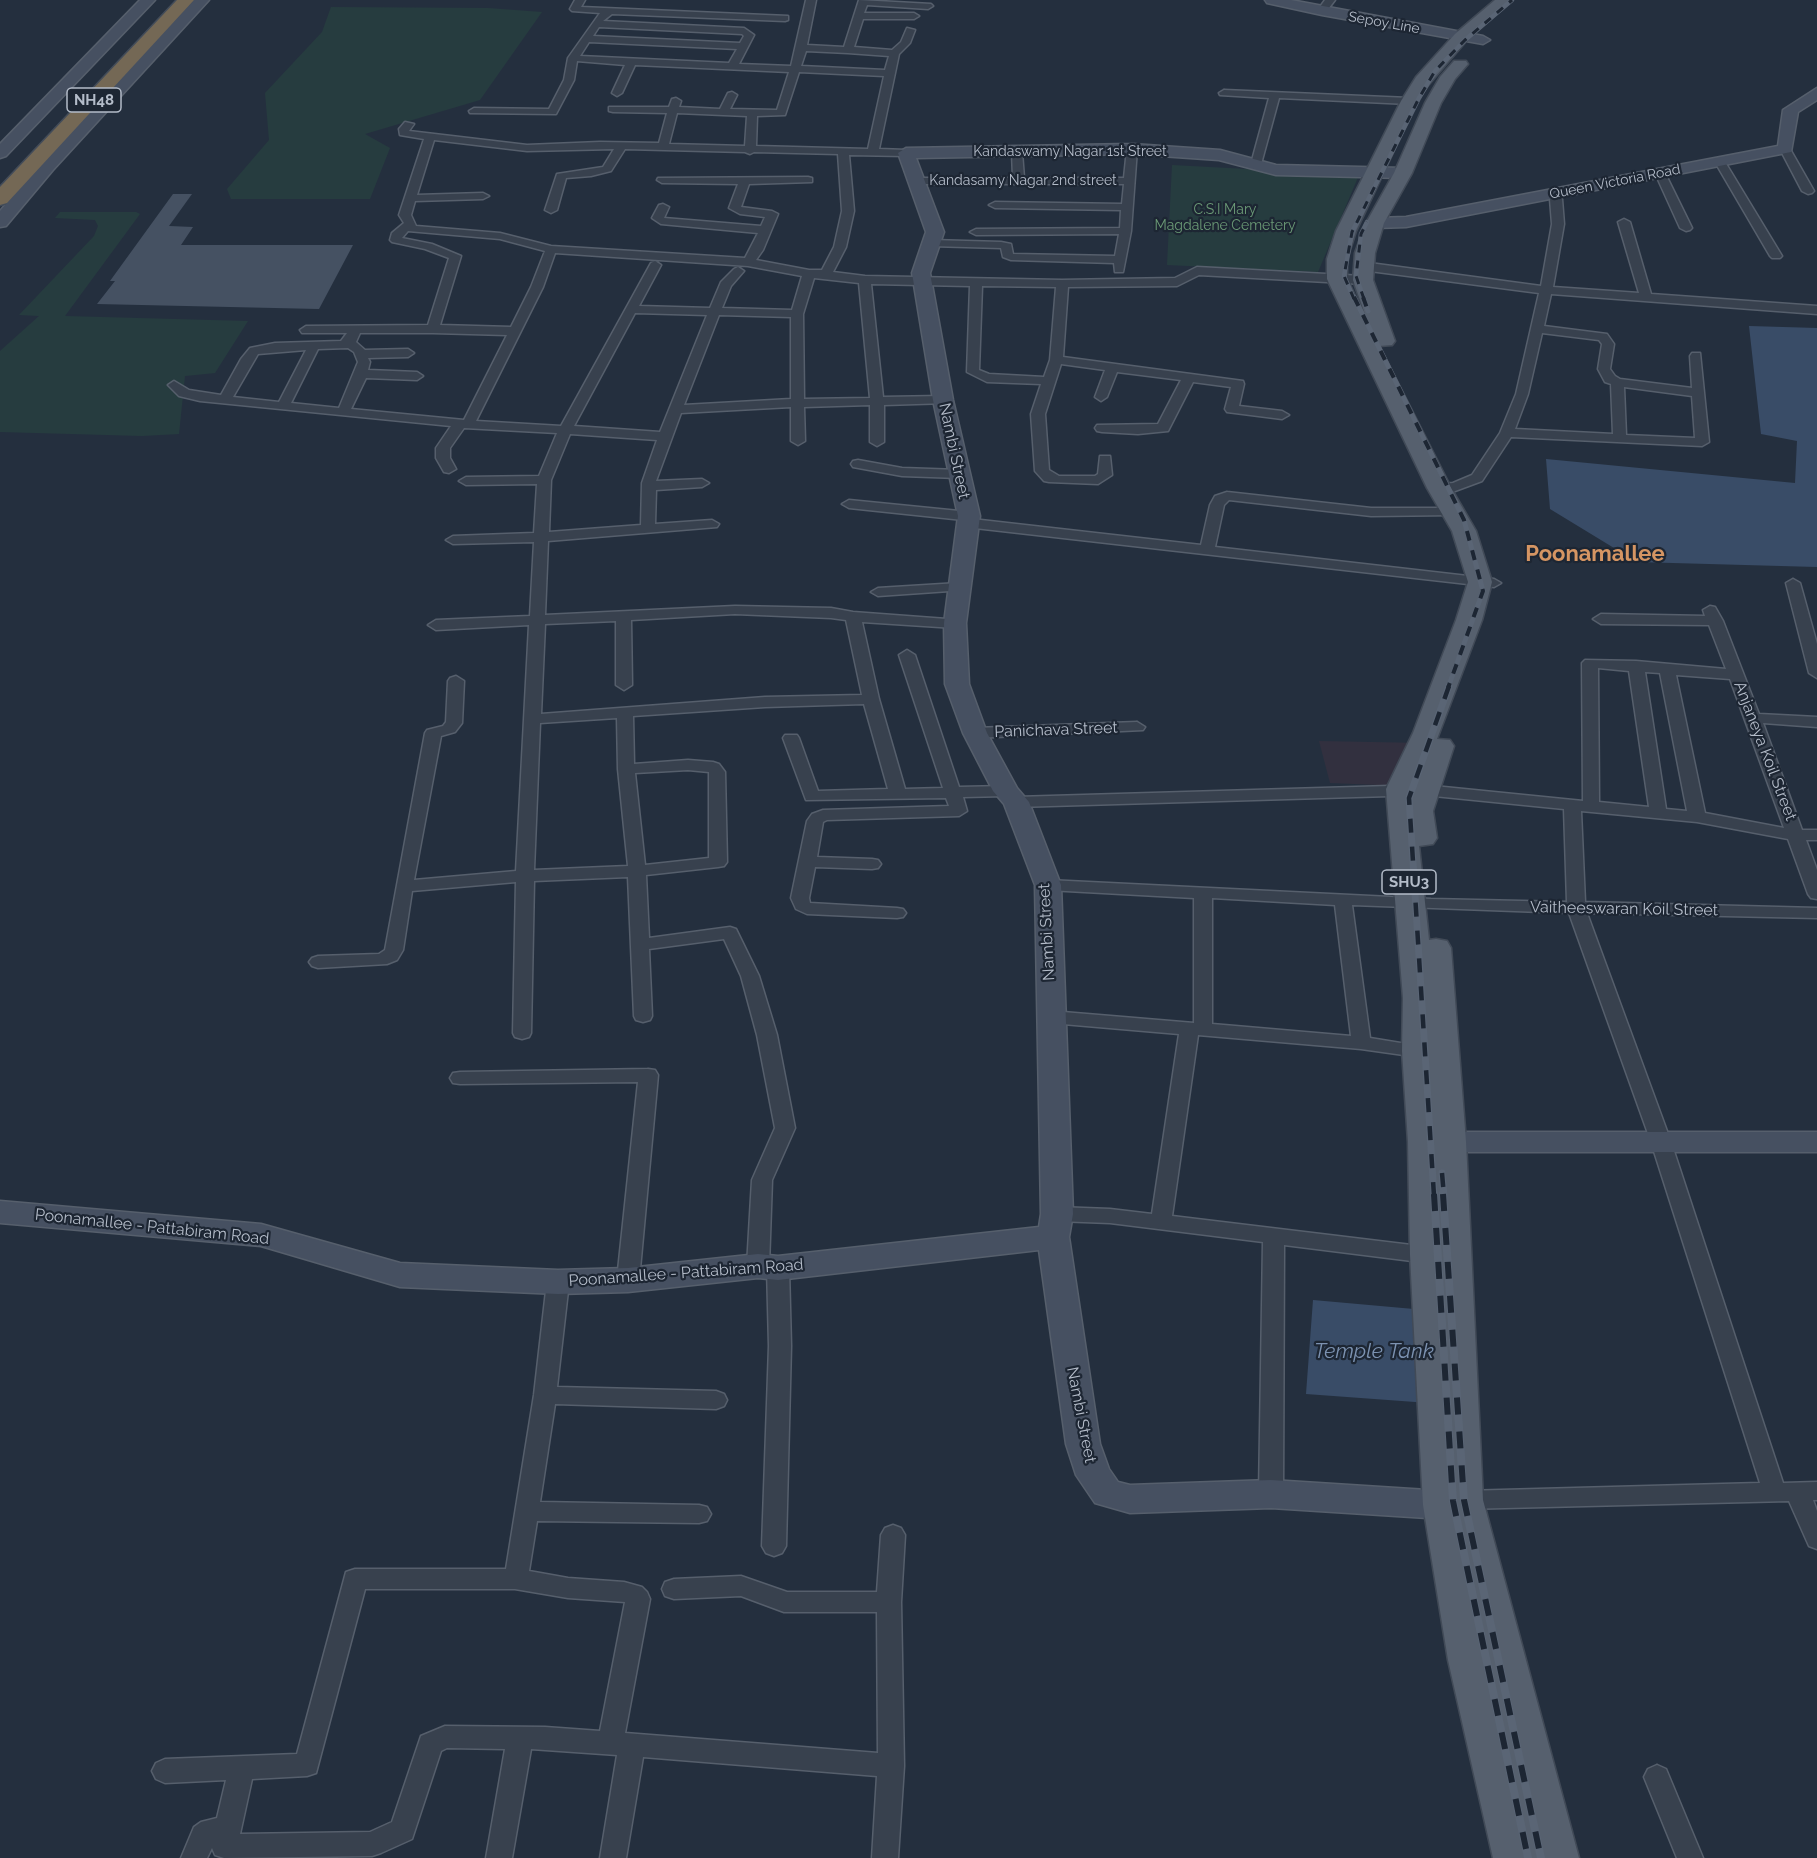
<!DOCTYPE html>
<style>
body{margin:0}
canvas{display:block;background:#242f3e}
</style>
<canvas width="1817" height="1858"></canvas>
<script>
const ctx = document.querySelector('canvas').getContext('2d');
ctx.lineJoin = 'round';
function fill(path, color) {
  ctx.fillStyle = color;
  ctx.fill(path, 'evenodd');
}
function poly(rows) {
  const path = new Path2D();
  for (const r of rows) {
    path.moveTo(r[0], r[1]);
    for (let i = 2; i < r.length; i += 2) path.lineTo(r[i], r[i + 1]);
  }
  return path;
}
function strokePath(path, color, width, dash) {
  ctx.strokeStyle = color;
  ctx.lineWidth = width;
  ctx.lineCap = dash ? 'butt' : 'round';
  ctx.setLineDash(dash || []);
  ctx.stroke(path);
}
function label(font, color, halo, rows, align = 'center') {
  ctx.font = font + ' Raleway,sans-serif';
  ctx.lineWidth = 4.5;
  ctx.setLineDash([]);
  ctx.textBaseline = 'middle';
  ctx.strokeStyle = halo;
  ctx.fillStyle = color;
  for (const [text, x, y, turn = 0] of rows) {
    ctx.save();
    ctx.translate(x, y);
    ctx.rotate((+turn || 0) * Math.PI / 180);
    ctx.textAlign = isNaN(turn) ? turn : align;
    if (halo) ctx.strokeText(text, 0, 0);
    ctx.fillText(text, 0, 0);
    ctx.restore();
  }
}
const medical = poly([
 [1319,741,1424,743,1402,786,1330,783]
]);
const green = poly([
 [331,7,488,8,542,12,480,100,365,134,390,148,370,199,231,199,227,189,269,140,265,93,322,32],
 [1172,165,1359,175,1318,272,1167,265],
 [60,212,136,212,140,214,65,316,248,321,215,373,185,376,179,434,142,436,0,432,0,351,39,316,19,315,94,236,98,226,95,220,55,218]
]);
const water = poly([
 [1749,326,1817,328,1817,567,1637,562,1550,509,1546,459,1795,483,1797,441,1761,434],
 [1313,1300,1425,1310,1429,1403,1306,1394]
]);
const building = poly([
 [173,194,192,194,169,226,193,227,181,245,353,245,319,309,97,304,115,281,110,281]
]);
const street = poly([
 [575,0,585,0,581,7,788,16,788,20,785,21,612,14,603,21,744,28,754,35,739,64,791,66,806,0,816,0,807,45,844,47,859,0,931,4,933,6,928,9,867,5,864,13,914,13,919,16,914,19,863,19,854,47,892,50,901,42,907,28,915,30,910,43,899,54,879,149,906,150,911,153,906,156,849,155,854,211,846,247,833,272,865,276,1062,280,1175,278,1197,267,1363,276,1369,280,1363,284,1199,275,1177,286,1068,287,1063,357,1243,381,1244,384,1239,406,1282,411,1289,415,1282,419,1227,412,1225,409,1231,387,1193,382,1168,431,1138,434,1102,432,1097,431,1095,428,1097,425,1158,424,1181,380,1117,372,1107,397,1101,401,1095,397,1105,370,1061,364,1045,414,1049,470,1059,476,1095,476,1098,474,1100,456,1110,456,1112,475,1098,484,1049,482,1044,481,1035,471,1031,414,1041,384,987,382,967,372,970,286,871,284,883,397,943,396,950,400,948,403,884,405,884,442,877,446,870,442,870,405,804,407,805,441,798,445,791,441,791,407,681,413,656,481,702,479,709,483,702,487,656,490,655,524,712,520,719,524,717,527,548,541,545,615,735,606,831,608,853,612,960,620,963,623,960,626,955,628,862,622,879,699,905,789,943,788,899,655,907,650,915,655,959,787,1006,786,1014,791,1006,796,963,797,967,811,959,816,827,820,823,822,817,857,872,859,878,860,881,864,878,868,872,869,815,867,809,898,810,903,897,908,903,909,906,913,903,917,897,918,807,914,796,909,791,898,807,821,812,814,823,810,949,806,946,798,806,800,783,738,785,735,797,735,799,738,818,791,888,789,864,704,765,707,633,716,634,764,688,760,713,762,719,764,725,772,727,862,724,866,718,867,646,875,649,938,730,927,736,929,759,976,777,1035,795,1128,772,1180,769,1266,771,1263,778,1260,785,1263,789,1268,791,1346,786,1546,782,1553,774,1556,766,1553,762,1546,769,1346,767,1268,765,1271,758,1274,751,1271,747,1266,752,1180,775,1128,757,1035,741,976,724,939,649,949,652,1016,650,1020,643,1022,636,1020,634,1016,628,877,534,881,531,1033,529,1037,522,1039,515,1037,513,1033,516,882,412,891,403,950,397,960,387,964,318,968,312,966,309,962,312,958,318,956,379,954,385,950,425,733,427,730,443,726,446,722,448,681,450,678,456,676,464,681,462,723,455,732,441,736,414,880,516,871,529,625,436,630,428,625,436,620,530,616,534,542,453,544,446,540,453,536,534,533,537,484,466,485,459,481,466,477,539,476,557,433,464,428,450,448,450,458,456,469,449,473,444,472,436,458,436,448,451,426,200,401,179,396,168,385,174,381,189,390,221,395,241,359,250,348,275,343,341,341,347,333,302,333,300,330,306,326,428,325,449,258,425,249,392,242,390,240,392,233,404,223,399,215,424,139,400,135,399,129,405,122,414,124,409,131,527,145,600,142,659,143,667,113,613,112,609,111,609,107,669,107,672,99,676,98,681,101,679,107,720,109,728,93,732,92,737,95,730,109,777,110,789,72,635,65,622,93,617,96,612,93,625,65,577,61,574,80,556,114,470,113,469,111,474,108,549,109,564,80,568,58,600,13,572,11,570,9,575,0],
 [599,27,742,34,744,36,740,43,593,36,599,27],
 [589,42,737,49,729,63,580,56,589,42],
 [806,51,848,53,889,56,885,70,801,66,806,51],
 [799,72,884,76,868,149,756,146,757,116,785,115,799,72],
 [677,113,747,116,745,146,669,144,677,113],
 [434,140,527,151,614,149,603,167,557,174,545,210,551,213,557,210,566,178,591,176,611,171,625,149,745,152,750,154,754,152,838,154,842,211,834,247,822,270,809,270,756,260,763,250,778,214,772,211,741,207,749,184,812,182,812,178,808,177,658,178,657,180,662,183,738,184,729,208,740,214,765,217,761,226,664,218,669,207,663,204,659,205,652,218,661,224,758,233,745,258,551,246,500,233,416,226,411,215,415,201,483,199,489,196,483,193,417,195,434,140],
 [408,231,500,239,545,251,531,287,511,327,440,325,461,256,432,244,402,238,408,231],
 [555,253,748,266,802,276,792,310,722,308,731,286,744,271,738,267,734,269,721,282,710,308,639,306,661,265,655,261,651,263,561,426,476,421,543,287,555,253],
 [814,278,859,283,870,398,804,399,803,314,814,278],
 [982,286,1056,287,1050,360,1044,377,989,374,979,370,982,286],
 [635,313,707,315,660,432,574,426,635,313],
 [719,315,791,317,791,399,684,405,719,315],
 [360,333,433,333,507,335,464,420,351,409,366,378,417,380,423,376,417,372,368,370,370,362,368,358,408,357,414,353,408,349,365,350,356,342,360,333],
 [348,348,354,352,358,362,339,408,291,403,318,349,348,348],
 [306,350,279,402,233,397,258,354,306,350],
 [570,434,657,440,642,483,641,525,549,532,551,480,570,434],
 [735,614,831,618,846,620,862,695,765,697,541,714,545,624,616,621,616,685,624,690,632,685,631,620,735,614],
 [617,718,618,769,628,866,534,870,540,723,617,718],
 [688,770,709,772,709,858,645,865,635,773,688,770],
 [1325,0,1335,0,1325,13,1319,13,1317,11,1325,0],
 [1224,90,1409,98,1414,101,1409,104,1279,98,1261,164,1256,167,1251,164,1269,98,1220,95,1219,93,1224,90],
 [1132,146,1137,149,1131,231,1123,272,1115,272,1114,263,1011,260,1003,257,1001,248,931,246,925,243,931,240,1001,242,1011,244,1013,254,1115,256,1119,234,976,235,970,232,976,229,1120,228,1121,210,995,208,989,205,995,202,1122,204,1124,184,916,184,911,181,916,178,1013,178,1012,152,1017,149,1022,152,1024,178,1124,178,1127,149,1132,146],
 [1785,146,1790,149,1814,191,1812,193,1808,194,1802,191,1780,149,1785,146],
 [1720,159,1725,162,1782,256,1780,258,1772,258,1770,256,1715,162,1720,159],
 [1660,170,1665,173,1692,228,1690,230,1686,231,1680,228,1655,173,1660,170],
 [1552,191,1556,192,1562,199,1564,224,1553,287,1639,293,1618,222,1624,219,1630,222,1651,294,1817,306,1817,314,1551,294,1544,326,1607,334,1614,344,1610,369,1615,376,1620,379,1692,388,1690,356,1692,353,1700,353,1709,442,1702,446,1511,437,1482,481,1455,491,1434,491,1432,488,1434,485,1453,483,1472,475,1500,433,1516,394,1539,293,1362,270,1356,266,1362,262,1541,286,1552,224,1550,199,1546,194,1552,191],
 [1542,333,1599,340,1602,344,1598,369,1605,382,1611,384,1613,434,1515,429,1528,394,1542,333],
 [1624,387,1692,396,1695,438,1626,435,1624,387],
 [858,460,902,468,959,470,966,474,959,478,902,476,853,467,851,464,853,461,858,460],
 [1227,492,1371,508,1459,508,1461,511,1459,514,1454,515,1371,516,1229,500,1224,505,1215,547,1494,579,1501,583,1494,587,966,527,959,523,963,520,849,508,842,504,849,500,969,512,976,516,972,519,1201,545,1210,505,1215,496,1227,492],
 [1793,579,1800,583,1817,644,1817,678,1809,673,1786,583,1793,579],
 [959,583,964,584,966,587,964,590,878,596,871,592,878,588,959,583],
 [1710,606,1715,607,1723,621,1759,714,1817,717,1817,727,1763,723,1802,830,1817,830,1817,840,1806,840,1817,870,1817,899,1811,898,1808,894,1788,839,1697,822,1581,811,1585,902,1817,908,1817,918,1587,913,1671,1142,1783,1483,1817,1482,1817,1500,1813,1500,1817,1511,1817,1549,1809,1546,1789,1501,1464,1509,1456,1507,1452,1500,1456,1493,1464,1491,1760,1483,1651,1142,1569,913,1352,905,1370,1038,1425,1047,1428,1051,1425,1055,1418,1057,1361,1049,1198,1035,1172,1216,1428,1247,1435,1250,1439,1255,1435,1260,1428,1263,1284,1245,1283,1494,1279,1501,1271,1503,1263,1501,1259,1494,1263,1242,1110,1223,1057,1221,1050,1219,1047,1214,1050,1209,1057,1207,1110,1209,1152,1214,1179,1034,1051,1023,1044,1021,1042,1017,1044,1013,1051,1011,1194,1023,1194,898,1048,890,1042,889,1039,885,1042,881,1048,880,1431,899,1567,902,1564,809,1424,795,1016,807,1008,802,1016,797,1424,785,1583,801,1582,663,1585,660,1636,661,1726,669,1709,625,1601,624,1593,619,1601,614,1705,616,1703,610,1710,606],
 [1598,668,1629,671,1649,807,1599,802,1598,668],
 [1645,672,1660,673,1687,811,1666,809,1645,672],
 [1676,675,1730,679,1784,828,1705,813,1676,675],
 [1212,898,1335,905,1351,1036,1212,1024,1212,898],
 [1137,722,1145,727,1143,730,975,738,967,733,975,728,1137,722],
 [648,1069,655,1070,658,1075,639,1280,636,1285,628,1288,620,1285,617,1280,638,1082,460,1084,453,1083,450,1078,453,1073,460,1072,648,1069],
 [558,1274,566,1276,569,1282,557,1387,716,1391,724,1394,727,1400,724,1406,716,1409,555,1404,540,1502,699,1505,707,1507,711,1514,707,1521,699,1523,537,1521,529,1571,568,1578,624,1582,642,1587,647,1592,650,1599,625,1733,878,1753,877,1612,784,1612,741,1596,674,1599,665,1596,662,1589,665,1582,674,1579,741,1576,787,1592,877,1592,881,1535,885,1528,893,1525,901,1528,905,1535,901,1602,904,1766,898,1858,872,1858,877,1776,643,1757,626,1858,600,1858,617,1755,531,1749,512,1858,486,1858,505,1749,447,1748,441,1751,412,1839,381,1853,372,1856,224,1858,215,1855,212,1848,207,1858,181,1858,194,1827,201,1822,217,1818,226,1780,165,1783,156,1779,152,1771,156,1763,165,1759,297,1754,346,1572,355,1569,506,1569,534,1395,547,1282,550,1276,558,1274],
 [365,1589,515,1589,568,1598,625,1602,600,1731,545,1727,445,1726,421,1736,392,1822,370,1832,240,1834,252,1779,307,1776,316,1773,365,1589],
 [1657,1765,1666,1769,1703,1858,1677,1858,1644,1777,1648,1769,1657,1765]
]);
const secondary = poly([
 [140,0,155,0,6,156,0,158,0,144,140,0],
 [194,0,209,0,53,170,6,226,0,227,0,211,41,164,194,0],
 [1265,0,1291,0,1483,36,1490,40,1483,44,1322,15,1267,3,1265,0],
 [1817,88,1817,100,1798,112,1791,152,1406,227,1375,228,1369,227,1367,223,1369,219,1375,218,1406,217,1778,146,1783,110,1817,88],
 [1132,144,1220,150,1276,165,1403,168,1411,173,1403,178,1276,175,1219,160,1132,154,916,158,944,232,930,273,953,400,980,516,966,623,969,684,987,733,1017,788,1029,802,1061,885,1073,1214,1069,1237,1100,1444,1109,1469,1118,1482,1130,1485,1271,1480,1443,1491,1460,1488,1472,1492,1478,1502,1472,1512,1443,1519,1271,1508,1130,1513,1095,1503,1076,1475,1066,1444,1039,1250,778,1280,758,1278,628,1292,558,1294,400,1287,261,1246,0,1223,0,1201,261,1224,400,1263,558,1270,628,1268,758,1254,778,1256,1039,1227,1041,1214,1035,885,1004,804,993,791,963,733,945,684,944,623,958,516,933,400,912,273,926,232,898,153,906,148,1132,144],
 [1429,1132,1817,1132,1817,1152,1429,1152,1418,1149,1414,1142,1418,1135,1429,1132]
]);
const primary = poly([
 [1495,0,1512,0,1467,40,1429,84,1417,101,1356,231,1347,259,1347,279,1370,328,1353,280,1355,253,1366,223,1394,173,1425,103,1440,77,1454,61,1466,61,1468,64,1455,79,1441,103,1412,173,1384,223,1375,253,1373,280,1395,341,1392,345,1379,346,1451,488,1476,531,1492,582,1482,620,1437,739,1450,740,1454,746,1433,811,1437,838,1433,844,1419,846,1429,940,1436,939,1447,941,1451,948,1466,1142,1483,1500,1579,1858,1493,1858,1448,1660,1423,1505,1410,1255,1408,1142,1402,1051,1403,998,1386,789,1413,733,1456,620,1468,582,1452,531,1427,488,1327,279,1327,259,1336,231,1401,101,1416,77,1455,34,1495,0]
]);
const highway = poly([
 [177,0,194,0,7,203,0,205,0,187,177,0]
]);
const railFar3 = poly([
 [1354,299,1344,276,1352,232,1419,98,1435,71,1465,40,1512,0],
 [1364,299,1356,276,1361,234,1367,222]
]);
const railFar2 = poly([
 [1354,297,1464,520,1483,591,1448,688],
 [1363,297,1368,311]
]);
const railFar1 = poly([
 [1442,1173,1444,1196],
 [1434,1196,1409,798,1449,686]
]);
const rail = poly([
 [1434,1194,1453,1501,1528,1858],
 [1443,1194,1464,1500,1541,1858]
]);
const farStreetnames = [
 ["Sepoy Line",1384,23,10],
 ["Kandaswamy Nagar 1st Street",1070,152],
 ["Kandasamy Nagar 2nd street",1023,181],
 ["Queen Victoria Road",1615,182,-11]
];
const farParknames = [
 ["C.S.I Mary",1225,210],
 ["Magdalene Cemetery",1225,226]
];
const shields = [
 [94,100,54],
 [1409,882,54]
];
const shieldNames = [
 ["NH48",94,100],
 ["SHU3",1409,882]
];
const streetNames = [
 ["Nambi Street",954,451,78],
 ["Panichava Street",1056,730,-2],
 ["Anjaneya Koil Street",1765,751,69],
 ["Vaitheeswaran Koil Street",1624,909,1],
 ["Nambi Street",1047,932,-93],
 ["Poonamallee - Pattabiram Road",152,1227,6],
 ["Poonamallee - Pattabiram Road",686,1273,-4],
 ["Nambi Street",1081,1415,79]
];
const nearWaternames = [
 ["Temple Tank",1374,1352]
];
const districtNames = [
 ["Poonamallee",1595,554]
];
fill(medical, '#32303f');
fill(green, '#263c3f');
fill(water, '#394c67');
fill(building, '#455162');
strokePath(street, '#565f6c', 3);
strokePath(secondary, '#565f6c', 3);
strokePath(primary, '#414a57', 3);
strokePath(highway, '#434c59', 3);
fill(street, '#38414e');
fill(secondary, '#465061');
fill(primary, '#56606e');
fill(highway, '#746855');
strokePath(railFar3, '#5a6575', 4.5);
strokePath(railFar2, '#5a6575', 5);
strokePath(railFar1, '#5a6575', 7);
strokePath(rail, '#5a6575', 8);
strokePath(railFar3, '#1d2633', 3, [8]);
strokePath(railFar2, '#1d2633', 4, [10]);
strokePath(railFar1, '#1d2633', 4.5, [14]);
strokePath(rail, '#1d2633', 6, [17]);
label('14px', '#b4bcc9', '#1d2633', farStreetnames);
label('14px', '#6b9a76', '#1d2633', farParknames);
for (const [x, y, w] of shields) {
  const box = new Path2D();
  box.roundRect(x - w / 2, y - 12, w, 24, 4.5);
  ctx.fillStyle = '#1d2633';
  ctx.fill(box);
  strokePath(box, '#b4bcc9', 1.5);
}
label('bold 15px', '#b4bcc9', null, shieldNames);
label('16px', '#b4bcc9', '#1d2633', streetNames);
label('italic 21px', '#7c92b1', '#1d2633', nearWaternames);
label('bold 22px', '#d59563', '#1d2633', districtNames);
</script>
